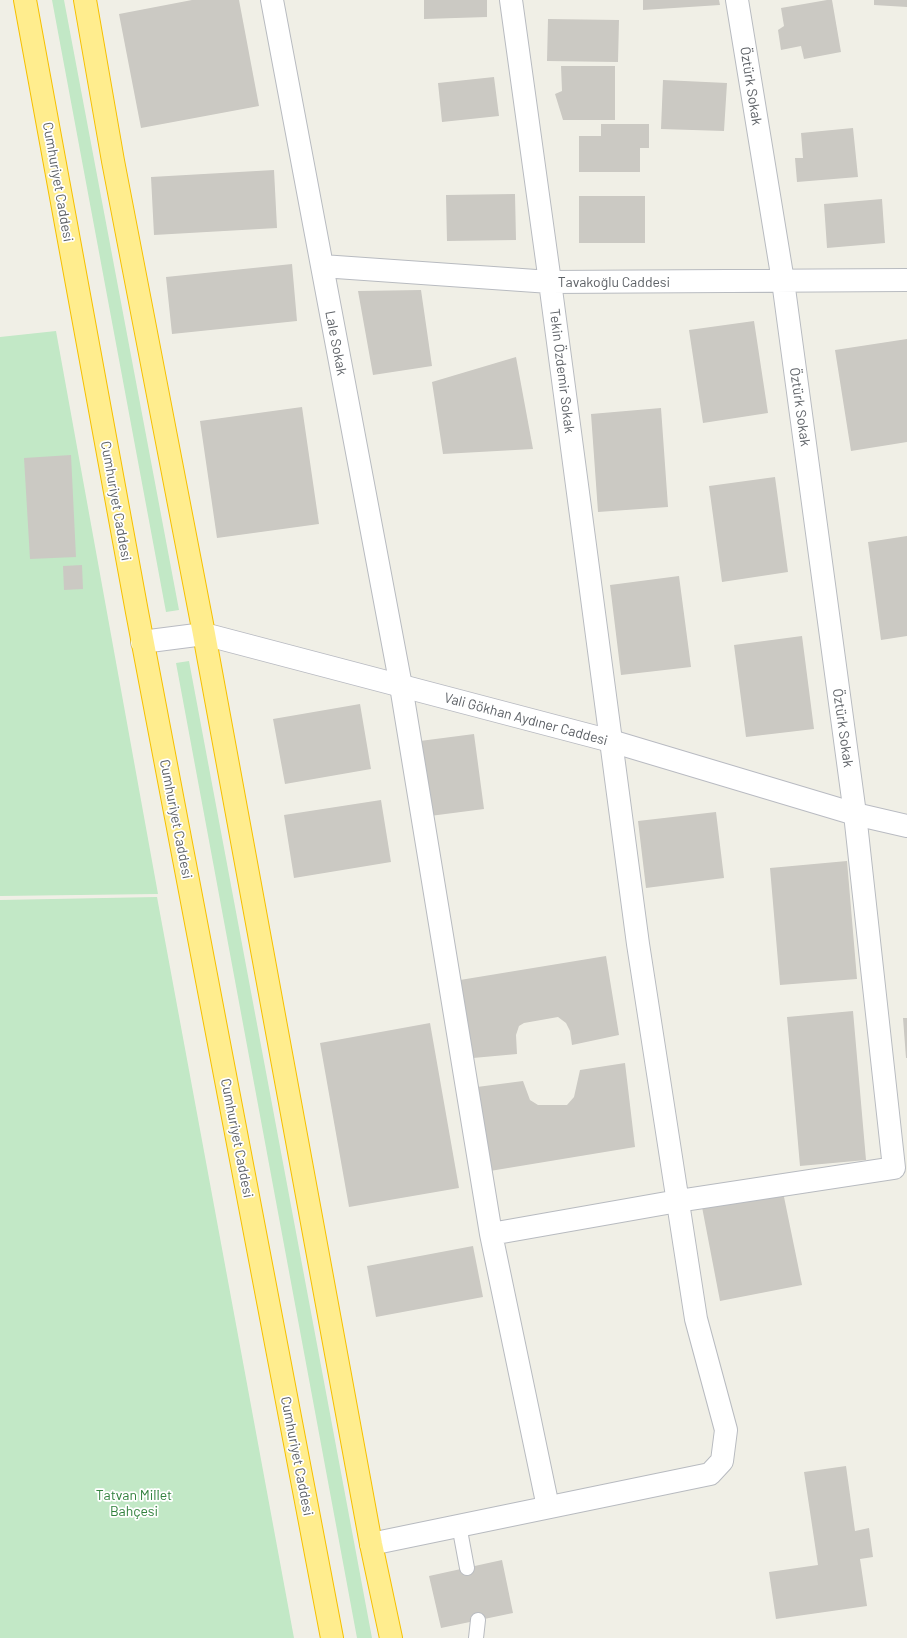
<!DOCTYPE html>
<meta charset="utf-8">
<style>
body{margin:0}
canvas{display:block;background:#f0efe6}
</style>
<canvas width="907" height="1638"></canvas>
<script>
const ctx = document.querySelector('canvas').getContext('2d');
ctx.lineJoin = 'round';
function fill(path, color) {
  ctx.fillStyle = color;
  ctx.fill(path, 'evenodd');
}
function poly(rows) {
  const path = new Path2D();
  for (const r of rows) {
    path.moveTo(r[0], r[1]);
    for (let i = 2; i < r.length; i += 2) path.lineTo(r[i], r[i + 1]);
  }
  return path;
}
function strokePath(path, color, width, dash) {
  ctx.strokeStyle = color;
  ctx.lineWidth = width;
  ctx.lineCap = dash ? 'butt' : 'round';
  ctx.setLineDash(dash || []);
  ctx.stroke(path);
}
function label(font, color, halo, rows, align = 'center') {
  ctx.font = font + ' Barlow,sans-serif';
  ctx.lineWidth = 3.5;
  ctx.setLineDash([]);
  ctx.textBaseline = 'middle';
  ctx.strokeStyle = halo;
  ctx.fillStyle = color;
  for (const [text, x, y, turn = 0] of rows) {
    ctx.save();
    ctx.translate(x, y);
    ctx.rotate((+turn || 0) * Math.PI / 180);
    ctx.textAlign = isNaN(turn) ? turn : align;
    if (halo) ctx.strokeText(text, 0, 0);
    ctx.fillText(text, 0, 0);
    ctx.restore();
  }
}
const green = poly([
 [52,0,64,0,179,610,166,612],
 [56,331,158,894,0,896,0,337],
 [189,661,372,1638,357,1638,176,663],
 [157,897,294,1638,0,1638,0,900]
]);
const building = poly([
 [192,0,239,0,259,106,141,128,119,14],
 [424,0,487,0,487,17,424,19],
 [643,0,719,0,720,5,643,10],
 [827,0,832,0,841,52,804,59,801,46,781,50,778,30,784,26,781,8],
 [874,0,907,0,907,7,874,5],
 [548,19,619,20,618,62,547,61],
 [561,66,615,66,615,120,563,120,555,94,562,91],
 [494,77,499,116,442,122,438,83],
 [663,80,727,83,724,131,661,129],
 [601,124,649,124,649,148,640,148,640,172,579,172,579,136,601,136],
 [853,128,858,177,797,182,795,158,803,158,801,133],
 [274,170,277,228,154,235,151,177],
 [515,194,516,240,447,241,446,195],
 [579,196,645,196,645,243,579,243],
 [882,199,885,243,827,248,824,204],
 [292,264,297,321,172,334,166,277],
 [421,290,432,366,373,375,358,291],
 [754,321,768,413,703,423,689,330],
 [907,339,907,442,851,451,835,350],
 [516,357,533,449,443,454,432,382],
 [302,407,319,524,217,538,200,421],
 [661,408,668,507,598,512,591,414],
 [71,455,76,557,30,559,24,458],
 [775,477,788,572,722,582,709,486],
 [907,536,907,636,881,640,868,542],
 [82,565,83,589,64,590,63,566],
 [679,576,691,667,621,675,610,585],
 [802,636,814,729,746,737,734,645],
 [360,704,371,769,285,784,273,719],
 [474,734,484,809,430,816,420,741],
 [381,800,391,862,294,878,284,815],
 [716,812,724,878,646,888,638,821],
 [847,861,857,979,780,985,770,868],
 [606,956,619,1035,572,1045,570,1031,566,1023,558,1017,524,1023,519,1026,516,1035,517,1054,473,1058,460,980],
 [853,1011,866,1160,800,1166,787,1017],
 [903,1018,907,1018,907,1058,906,1058],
 [430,1023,459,1188,349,1207,320,1043],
 [625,1063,635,1147,490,1171,477,1087,523,1081,530,1100,538,1105,567,1105,574,1097,580,1070],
 [783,1192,802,1285,720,1301,702,1207],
 [473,1246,483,1297,376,1317,367,1266],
 [846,1466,855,1531,869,1528,873,1557,860,1559,867,1606,776,1619,769,1572,818,1565,804,1472],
 [502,1560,513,1613,441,1628,429,1576]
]);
const lane = poly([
 [459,1525,467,1568],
 [476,1638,478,1620]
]);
const street = poly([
 [272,0,401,686,491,1234,548,1507],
 [322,266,550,282,907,280],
 [491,1234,678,1201,894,1168,855,814,783,281,737,0],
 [371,1544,710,1474,722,1461,726,1430,696,1319,638,944,550,282,511,0]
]);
const secondary = poly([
 [142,642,204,634,611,741,855,814,907,826]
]);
const highway = poly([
 [25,0,137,612,332,1638],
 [85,0,113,161,204,634,371,1544,391,1638]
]);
const streetNames = [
 ["Öztürk Sokak",751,86,81],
 ["Cumhuriyet Caddesi",58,182,80],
 ["Tavakoğlu Caddesi",614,282],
 ["Lale Sokak",336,343,79],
 ["Tekin Özdemir Sokak",562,371,83],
 ["Öztürk Sokak",800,407,82],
 ["Cumhuriyet Caddesi",116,501,80],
 ["Vali Gökhan Aydıner Caddesi",526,719,15],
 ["Öztürk Sokak",843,728,82],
 ["Cumhuriyet Caddesi",176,819,79],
 ["Cumhuriyet Caddesi",237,1138,79],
 ["Cumhuriyet Caddesi",297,1456,79]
];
const parkNames = [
 ["Tatvan Millet",134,1495],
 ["Bahçesi",134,1511]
];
fill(green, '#c2e8c6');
fill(building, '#cbc9c3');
strokePath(lane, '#b8bbc0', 16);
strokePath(street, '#b8bbc0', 24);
strokePath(secondary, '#b9bbc2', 24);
strokePath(highway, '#f6c000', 24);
strokePath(lane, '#fff', 14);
strokePath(street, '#fff', 22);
strokePath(secondary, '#fff', 22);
strokePath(highway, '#ffed8e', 22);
label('14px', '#5d6166', '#fff', streetNames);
label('14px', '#31813d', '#fff', parkNames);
</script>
